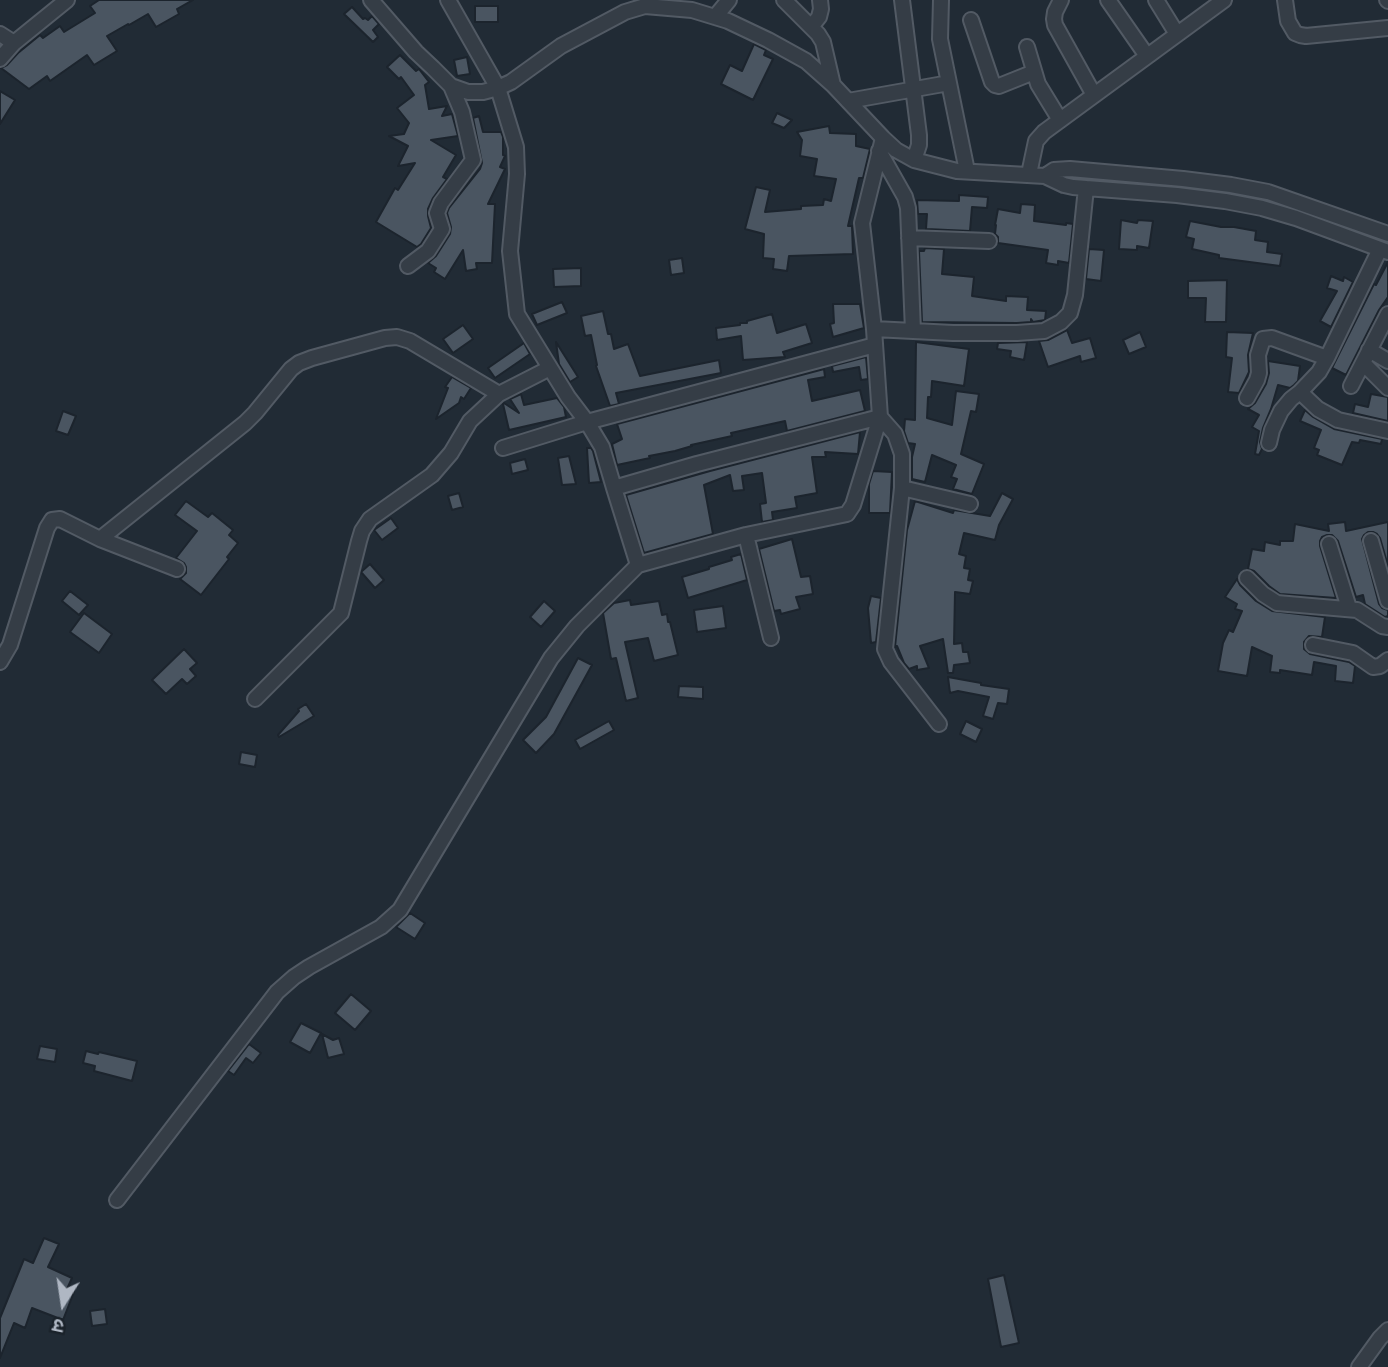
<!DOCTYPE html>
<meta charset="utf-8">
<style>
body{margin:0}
#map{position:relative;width:1388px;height:1367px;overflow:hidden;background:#212b35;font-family:"Source Sans 3","Noto Sans Devanagari",sans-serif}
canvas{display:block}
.north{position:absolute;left:28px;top:1269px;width:70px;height:70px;-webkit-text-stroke:5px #1a222a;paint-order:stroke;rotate:192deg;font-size:19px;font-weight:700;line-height:28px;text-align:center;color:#afb7c3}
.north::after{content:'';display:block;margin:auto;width:24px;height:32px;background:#afb7c3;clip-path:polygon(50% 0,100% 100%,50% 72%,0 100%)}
</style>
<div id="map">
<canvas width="1388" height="1367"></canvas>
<div class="north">उ</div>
</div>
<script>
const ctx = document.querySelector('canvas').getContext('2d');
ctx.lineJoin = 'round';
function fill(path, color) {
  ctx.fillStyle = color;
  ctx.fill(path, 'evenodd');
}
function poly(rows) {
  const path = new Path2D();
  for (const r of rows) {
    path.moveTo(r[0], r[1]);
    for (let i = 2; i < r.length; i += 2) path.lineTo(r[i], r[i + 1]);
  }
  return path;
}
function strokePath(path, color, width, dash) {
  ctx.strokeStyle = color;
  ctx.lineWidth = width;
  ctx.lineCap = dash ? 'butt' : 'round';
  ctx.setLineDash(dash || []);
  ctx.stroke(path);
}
const building = poly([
 [99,0,193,0,177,9,179,14,156,27,148,14,129,25,128,24,107,36,117,51,94,65,87,55,50,81,47,76,29,89,1,68,7,65,18,53,40,35,43,38,60,26,64,32,95,13,90,6,99,0],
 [475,6,498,6,498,22,475,22,475,6],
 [352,7,363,19,365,18,368,20,372,16,379,24,373,30,378,37,373,42,344,14,352,7],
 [754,44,766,50,764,55,773,59,753,100,721,84,730,65,742,71,754,44],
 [400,55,416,71,419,69,429,82,425,85,429,109,447,106,442,116,452,114,458,136,431,140,456,155,443,177,447,179,433,198,428,209,428,216,431,228,421,244,417,247,376,222,395,188,398,190,415,163,398,166,408,146,389,136,404,134,409,123,397,108,414,95,401,77,399,79,387,67,400,55],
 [467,57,470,74,457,76,454,60,467,57],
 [0,91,15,100,0,124,0,91],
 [777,113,792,120,784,128,772,123,777,113],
 [479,116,483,132,501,132,503,137,503,155,505,156,500,167,505,169,488,204,495,204,492,263,476,263,477,269,466,271,463,250,445,279,434,272,436,268,428,263,436,256,450,234,451,227,447,213,449,208,480,169,482,163,473,118,479,116],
 [829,126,830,133,856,134,856,146,870,149,863,178,859,178,848,226,852,226,853,254,789,256,787,271,773,269,774,259,763,258,764,234,745,229,756,187,770,190,765,212,801,209,801,206,823,205,824,199,831,201,836,179,814,176,817,159,800,156,802,140,797,132,829,126],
 [959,195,988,197,987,208,972,207,970,231,926,229,927,214,918,214,917,200,959,201,959,195],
 [1021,204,1035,205,1034,221,1066,225,1066,223,1073,224,1069,263,1058,261,1058,265,1046,263,1048,250,998,243,998,237,995,234,996,225,995,225,998,209,1020,213,1021,204],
 [1121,220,1137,223,1138,220,1153,221,1149,248,1137,246,1137,250,1119,249,1121,220],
 [1190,221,1221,227,1234,227,1256,231,1255,240,1268,242,1267,252,1282,254,1280,266,1219,258,1219,255,1192,249,1194,239,1186,237,1190,221],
 [925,248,944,249,942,274,974,277,972,296,1006,301,1006,296,1028,297,1027,310,1046,311,1045,320,1033,322,1031,319,1031,322,1017,323,922,322,919,251,924,251,925,248],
 [1089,249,1104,250,1101,281,1086,279,1089,249],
 [682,258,684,273,671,275,669,260,682,258],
 [1388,262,1388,297,1379,310,1346,375,1332,368,1374,284,1376,285,1388,262],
 [581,268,581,286,554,287,553,269,581,268],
 [1331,276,1343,281,1344,277,1353,282,1331,327,1320,321,1337,291,1327,288,1331,276],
 [1227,280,1226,322,1205,322,1206,298,1188,298,1188,281,1227,280],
 [562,302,567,313,537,325,532,314,562,302],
 [833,304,860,304,864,328,833,337,830,324,834,323,833,304],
 [603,311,608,334,611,334,614,349,628,344,640,376,719,360,721,373,616,393,619,404,610,406,596,366,597,365,591,335,585,336,581,316,603,311],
 [772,314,777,333,806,324,812,343,783,352,785,357,743,360,741,336,717,340,716,328,740,325,740,323,747,323,747,321,772,314],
 [463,325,473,339,453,353,443,339,463,325],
 [1067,330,1072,343,1090,338,1096,358,1081,362,1080,356,1048,367,1039,341,1048,340,1067,330],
 [1140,332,1146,347,1129,354,1123,340,1140,332],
 [1227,332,1253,333,1248,355,1249,372,1239,393,1228,392,1232,358,1226,357,1227,332],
 [556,342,578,377,570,382,559,364,556,342],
 [916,342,969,349,964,386,932,381,931,397,928,397,927,418,952,425,956,391,979,394,976,412,971,411,961,454,984,464,972,494,953,489,957,479,951,477,956,465,932,455,925,482,912,479,912,457,915,444,908,443,904,431,905,419,915,420,916,342],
 [1027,342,1024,360,1010,357,1011,351,997,349,998,343,1027,342],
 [524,343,530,354,495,378,488,368,524,343],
 [866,357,868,379,861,380,859,367,833,372,832,366,866,357],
 [1268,361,1300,366,1298,381,1294,385,1290,388,1278,385,1271,409,1263,428,1260,442,1262,449,1259,455,1255,454,1259,431,1252,427,1259,415,1248,409,1255,403,1266,384,1269,373,1268,361],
 [824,369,825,377,808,380,812,401,860,390,865,411,787,431,785,421,731,433,732,436,691,445,692,446,675,451,649,456,650,458,617,465,612,444,622,439,617,424,824,369],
 [452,377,471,388,464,399,461,397,459,403,436,419,448,388,445,387,452,377],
 [521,394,524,405,557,398,564,407,566,417,509,430,503,404,504,403,519,413,510,399,521,394],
 [1371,394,1388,397,1388,421,1353,413,1355,404,1368,407,1371,394],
 [1305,410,1313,417,1334,429,1382,439,1381,444,1360,440,1359,443,1352,442,1342,465,1317,455,1319,450,1314,448,1321,430,1300,421,1305,410],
 [63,411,76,416,68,435,56,431,63,411],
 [860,432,858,454,825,452,826,457,812,457,817,493,795,497,797,508,772,512,773,520,762,522,760,504,766,503,762,473,742,476,744,490,733,491,730,475,704,485,713,534,644,553,626,495,710,471,860,432],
 [587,448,591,448,593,451,601,482,589,483,587,448],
 [569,456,576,484,562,485,558,458,569,456],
 [525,459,528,470,512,474,510,463,525,459],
 [873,471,892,472,890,513,869,513,869,484,873,471],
 [459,493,463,507,452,510,448,496,459,493],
 [1002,493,1013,499,999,525,995,540,964,533,959,554,966,556,964,568,970,569,968,580,973,581,970,594,955,592,954,644,962,643,963,652,968,652,970,663,954,665,953,673,948,673,943,639,920,646,929,668,917,670,917,666,909,669,904,663,897,646,895,647,907,530,915,501,953,513,954,510,990,516,1002,493],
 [186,501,208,517,212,513,233,530,229,535,238,543,227,557,229,559,201,595,180,579,186,573,186,567,184,563,176,558,197,531,175,515,186,501],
 [391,518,398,528,382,540,374,530,391,518],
 [1345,522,1346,531,1388,522,1388,566,1380,538,1377,534,1373,532,1368,532,1364,535,1362,539,1379,604,1382,608,1388,610,1388,616,1385,617,1365,604,1363,595,1356,597,1338,541,1332,535,1327,535,1322,537,1320,541,1320,546,1336,598,1280,594,1269,586,1254,571,1248,569,1252,549,1264,551,1265,542,1280,545,1280,541,1293,541,1295,524,1329,531,1328,524,1345,522],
 [792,539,801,577,810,576,813,594,796,597,800,609,781,614,780,610,774,611,759,549,792,539],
 [741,554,747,580,688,598,682,577,709,569,709,567,732,560,731,557,741,554],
 [370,564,384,580,375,588,361,572,370,564],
 [1237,579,1240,585,1256,601,1272,611,1325,617,1322,637,1309,636,1304,642,1304,649,1310,654,1349,662,1355,666,1353,683,1335,681,1336,666,1314,662,1312,675,1280,670,1280,673,1270,672,1272,656,1252,647,1247,676,1218,671,1223,643,1229,630,1233,632,1242,611,1235,609,1237,604,1225,597,1237,579],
 [70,591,88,605,79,615,62,601,70,591],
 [871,596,881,598,876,642,871,643,868,608,871,596],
 [630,600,631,605,659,601,662,615,667,614,668,622,670,622,678,655,654,661,648,638,625,642,638,698,626,701,616,658,611,659,603,613,614,603,630,600],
 [544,601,555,611,541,627,530,617,544,601],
 [723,606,726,628,697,632,694,610,723,606],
 [84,613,112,634,99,653,70,632,84,613],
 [184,649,197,663,190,669,196,676,187,684,182,679,166,694,152,680,184,649],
 [578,658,592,665,554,734,536,753,523,740,546,717,578,658],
 [948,677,981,683,981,685,1009,689,1007,704,998,703,993,719,983,716,989,697,958,691,950,693,948,677],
 [679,686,703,687,703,699,678,697,679,686],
 [306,704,314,716,279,737,278,735,299,711,298,709,306,704],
 [609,721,614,730,580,749,575,740,609,721],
 [966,721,982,729,976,742,960,734,966,721],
 [241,752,257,755,255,767,239,764,241,752],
 [410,913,425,923,415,939,396,927,410,913],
 [351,994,371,1011,355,1030,335,1013,351,994],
 [301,1023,321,1033,310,1053,290,1042,301,1023],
 [322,1034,333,1040,339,1038,344,1054,328,1058,322,1034],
 [249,1044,261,1053,253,1063,246,1058,234,1075,228,1071,249,1044],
 [40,1046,57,1049,55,1062,37,1059,40,1046],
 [86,1051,98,1054,99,1052,137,1061,132,1081,94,1071,95,1066,83,1063,86,1051],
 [44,1238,59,1244,48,1267,72,1278,67,1289,74,1292,63,1320,32,1308,25,1328,14,1323,0,1358,0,1318,24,1259,33,1263,44,1238],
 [1004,1275,1019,1343,1001,1347,988,1279,1004,1275],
 [105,1309,107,1324,92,1326,90,1311,105,1309]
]);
const minor = poly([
 [371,0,416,52,433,68,451,86,468,92,483,92,498,88,511,82,561,46,625,12,645,6,692,10,728,21,768,40,806,61,833,85,883,138,896,150,914,160,957,171,1045,176,1064,185,1073,187,1177,195,1225,201,1262,208,1296,218,1388,252],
 [448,0,498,88,516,147,517,174,510,251,517,314,568,397,587,422,602,447,614,488,697,464,880,417],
 [784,0,818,34,823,42,833,85],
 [902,0,919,135,919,145,914,160],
 [941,0,940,39,967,171],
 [1061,0,1055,12,1054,19,1055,25,1094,95],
 [1108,0,1147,56],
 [1156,0,1177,34],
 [1285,0,1288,21,1295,33,1300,35,1306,36,1388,28],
 [1387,0,1388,1],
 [715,17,729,0],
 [971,20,992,82,995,85,999,86,1034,72],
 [811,27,819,17,821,9,820,0],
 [0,34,14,43],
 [1027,47,1038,84,1060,120],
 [0,59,14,43,67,0],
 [848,101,949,83],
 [879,151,905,197,908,208,913,331],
 [1029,174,1036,141,1044,132,1224,0],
 [1045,176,1054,170,1070,169,1183,179,1231,185,1268,192,1388,234],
 [909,238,989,241],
 [408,266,428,251,437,237,442,229,437,213,441,203,473,160,462,112,451,86],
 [874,329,953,333,1017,333,1044,331,1061,322,1070,313,1075,295,1086,188],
 [1369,350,1388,361],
 [1363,363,1388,388],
 [1351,386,1388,314],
 [1300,392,1318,409,1338,420,1388,431],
 [1247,398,1257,380,1259,373,1258,355,1263,339,1272,338,1327,358,1380,249],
 [880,417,895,434,902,454,902,488,885,649,891,662,939,724],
 [1269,443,1272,430,1281,411,1291,399,1300,392,1319,372,1327,358],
 [503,448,587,422,875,345],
 [902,488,970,504],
 [746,535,771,638],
 [100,539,177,569],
 [1371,541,1388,601],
 [1329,544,1349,608],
 [638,565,746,535,847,514,853,505,880,417,874,329,862,223,883,138],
 [1247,578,1263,594,1277,603,1357,610,1382,626,1388,627],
 [1313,645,1353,653,1373,667,1380,666,1388,660],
 [0,662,10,645,47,528,52,520,60,519,100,539,245,423,255,413,291,369,299,363,312,358,385,338,397,337,410,341,499,394],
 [255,699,341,613,359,541,362,531,370,519,432,475,451,453,470,421,499,394,550,368],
 [117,1200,277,992,294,977,309,967,381,927,400,910,551,658,577,626,638,565,614,488],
 [1359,1367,1380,1338,1388,1330]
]);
fill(building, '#4a5561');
strokePath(building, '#1c242d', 2);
strokePath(minor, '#525a64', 18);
strokePath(minor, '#353d46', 14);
</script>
